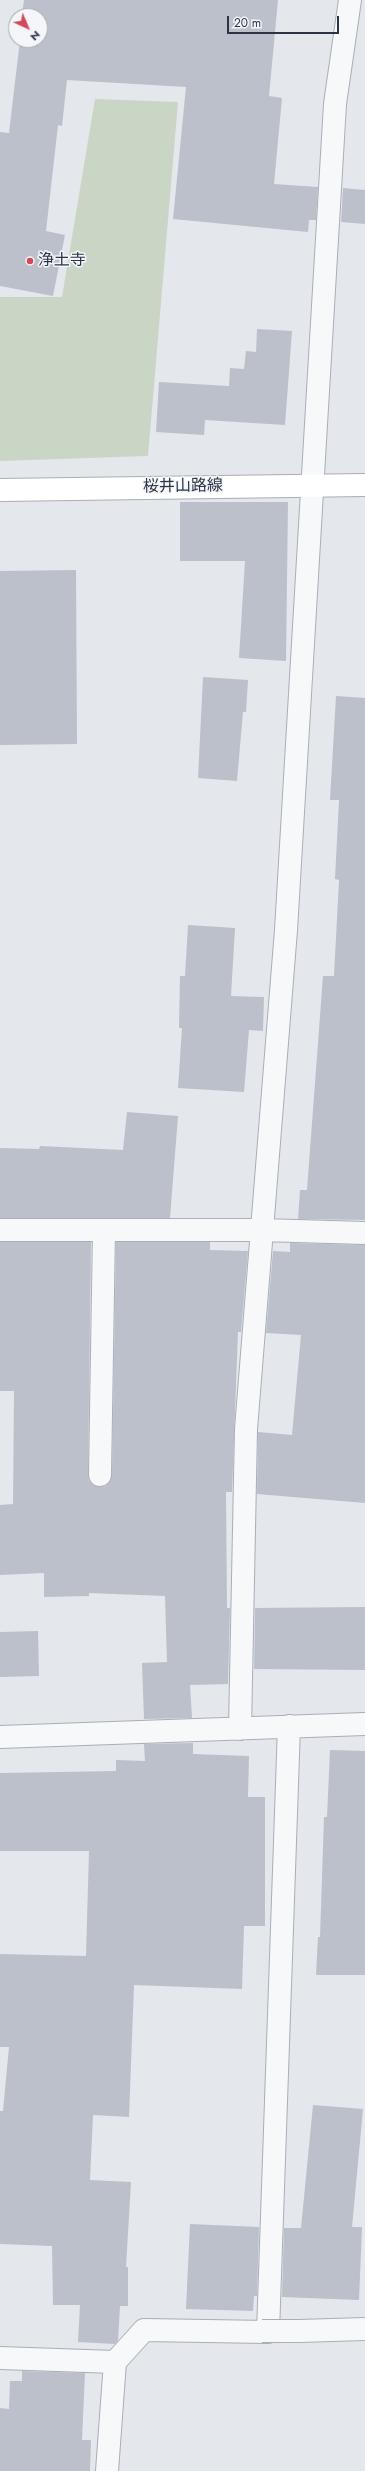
<!DOCTYPE html>
<meta charset="utf-8">
<style>
body{margin:0}
#map{position:relative;width:365px;height:2471px;overflow:hidden;background:#e4e7ec;font-family:Jost,sans-serif}
canvas{display:block}
.north{position:absolute;left:8px;top:8px;width:40px;height:40px;box-sizing:border-box;background:#f4f6f9;border:1px solid #a4a8b1;border-radius:50%;rotate:136deg;font-size:11px;font-weight:700;line-height:16px;text-align:center;color:#2b3445}
.north::after{content:'';display:block;margin:auto;width:14px;height:18px;background:#d1495b;clip-path:polygon(50% 0,100% 100%,50% 72%,0 100%)}
.scale{position:absolute;left:227px;top:16px;width:112px;height:18px;box-sizing:border-box;border:2px solid #2b3445;border-top:0;padding-left:5px;font-size:12px;line-height:14px;white-space:nowrap;color:#2b3445;-webkit-text-stroke:3px #f4f6f9;paint-order:stroke}
</style>
<div id="map">
<canvas width="365" height="2471"></canvas>
<div class="north">N</div>
<div class="scale">20 m</div>
</div>
<script>
const ctx = document.querySelector('canvas').getContext('2d');
ctx.lineJoin = 'round';
function fill(path, color) {
  ctx.fillStyle = color;
  ctx.fill(path, 'evenodd');
}
function poly(rows) {
  const path = new Path2D();
  for (const r of rows) {
    path.moveTo(r[0], r[1]);
    for (let i = 2; i < r.length; i += 2) path.lineTo(r[i], r[i + 1]);
  }
  return path;
}
function strokePath(path, color, width, dash) {
  ctx.strokeStyle = color;
  ctx.lineWidth = width;
  ctx.lineCap = dash ? 'butt' : 'round';
  ctx.setLineDash(dash || []);
  ctx.stroke(path);
}
function label(font, color, halo, rows, align = 'center') {
  ctx.font = font + ' Jost,"Noto Sans JP",sans-serif';
  ctx.lineWidth = 3;
  ctx.setLineDash([]);
  ctx.textBaseline = 'middle';
  ctx.strokeStyle = halo;
  ctx.fillStyle = color;
  for (const [text, x, y, turn = 0] of rows) {
    ctx.save();
    ctx.translate(x, y);
    ctx.rotate((+turn || 0) * Math.PI / 180);
    ctx.textAlign = isNaN(turn) ? turn : align;
    if (halo) ctx.strokeText(text, 0, 0);
    ctx.fillText(text, 0, 0);
    ctx.restore();
  }
}
const green = poly([
 [95,99,178,102,148,456,0,461,0,297,62,297]
]);
const building = poly([
 [24,0,278,0,269,96,282,98,274,184,318,187,316,220,309,220,308,232,173,219,186,87,67,80,62,126,58,125,46,231,65,235,53,296,0,286,0,132,9,133,20,40,40,40,40,16,22,16],
 [343,188,365,190,365,224,341,222],
 [257,329,292,331,285,425,205,420,204,435,156,432,159,382,229,386,230,368,244,369,246,351,256,352],
 [180,502,288,502,286,661,239,658,245,561,180,561],
 [76,570,77,744,0,745,0,571],
 [203,677,248,680,246,712,243,712,237,781,198,778],
 [336,696,365,698,365,1220,298,1219,300,1190,307,1190,323,976,334,976,339,880,335,879,339,800,330,800],
 [188,925,235,928,231,996,264,997,263,1031,249,1030,244,1092,178,1088,182,1028,179,1028,180,976,185,976],
 [127,1112,178,1116,170,1218,0,1218,0,1148,39,1149,40,1146,123,1150],
 [0,1242,91,1242,88,1475,89,1481,99,1487,106,1486,112,1475,116,1242,210,1242,210,1250,248,1251,241,1332,238,1332,232,1492,226,1492,227,1608,230,1608,228,1684,190,1685,192,1718,144,1719,142,1663,167,1662,165,1596,89,1593,89,1596,44,1597,44,1573,0,1575,0,1505,13,1504,14,1391,0,1391],
 [290,1243,365,1245,365,1503,257,1494,258,1432,292,1435,301,1335,266,1333,273,1251,290,1252],
 [365,1607,365,1670,254,1669,255,1608],
 [38,1631,39,1676,0,1677,0,1632],
 [193,1743,193,1754,249,1756,248,1797,265,1797,265,1926,244,1926,242,1989,134,1985,129,2117,93,2115,90,2180,131,2182,126,2267,128,2267,128,2306,120,2306,118,2340,115,2344,78,2342,80,2305,53,2305,52,2246,0,2244,0,2111,3,2111,9,2047,0,2047,0,1954,86,1956,89,1851,0,1851,0,1773,116,1771,116,1760,145,1761,144,1744],
 [330,1750,365,1751,365,1975,316,1975,318,1937,320,1937,324,1817,327,1817],
 [313,2105,363,2109,352,2227,362,2227,359,2300,282,2297,284,2228,301,2228],
 [190,2224,259,2227,257,2296,254,2296,253,2311,186,2309],
 [22,2371,85,2373,82,2440,91,2440,90,2471,0,2471,0,2408,9,2409,10,2381,22,2381]
]);
const street = poly([
 [0,1230,262,1230,365,1233],
 [100,1475,104,1230],
 [240,1729,246,1429,286,930,335,104,350,0],
 [0,1737,365,1724],
 [299,2331,365,2329],
 [0,2358,115,2362,144,2330,268,2332,289,1726],
 [107,2471,115,2362]
]);
const secondary = poly([
 [0,490,365,485]
]);
const streetBridge = poly([
 [262,2331,299,2331]
]);
const markers = [
 [30,261,4,"#d1495b"]
];
const poiNames = [
 ["浄土寺",38,261]
];
const streetNames = [
 ["桜井山路線",183,487,-1]
];
fill(green, '#c9d6c5');
fill(building, '#bbc0ca');
strokePath(street, '#a9aeb7', 24);
strokePath(secondary, '#a9aeb7', 24);
strokePath(street, '#f7f8fa', 22);
strokePath(secondary, '#fff', 22);
strokePath(streetBridge, '#a9aeb7', 24, []);
strokePath(streetBridge, '#f7f8fa', 22);
for (const [x, y, r, color] of markers) {
  const dot = new Path2D();
  dot.arc(x, y, r, 0, 2 * Math.PI);
  ctx.fillStyle = color;
  ctx.fill(dot);
  strokePath(dot, '#f4f6f9', 1.5);
}
label('16px', '#2b3445', '#f4f6f9', poiNames, 'left');
label('16px', '#2b3445', '#f4f6f9', streetNames);
</script>
